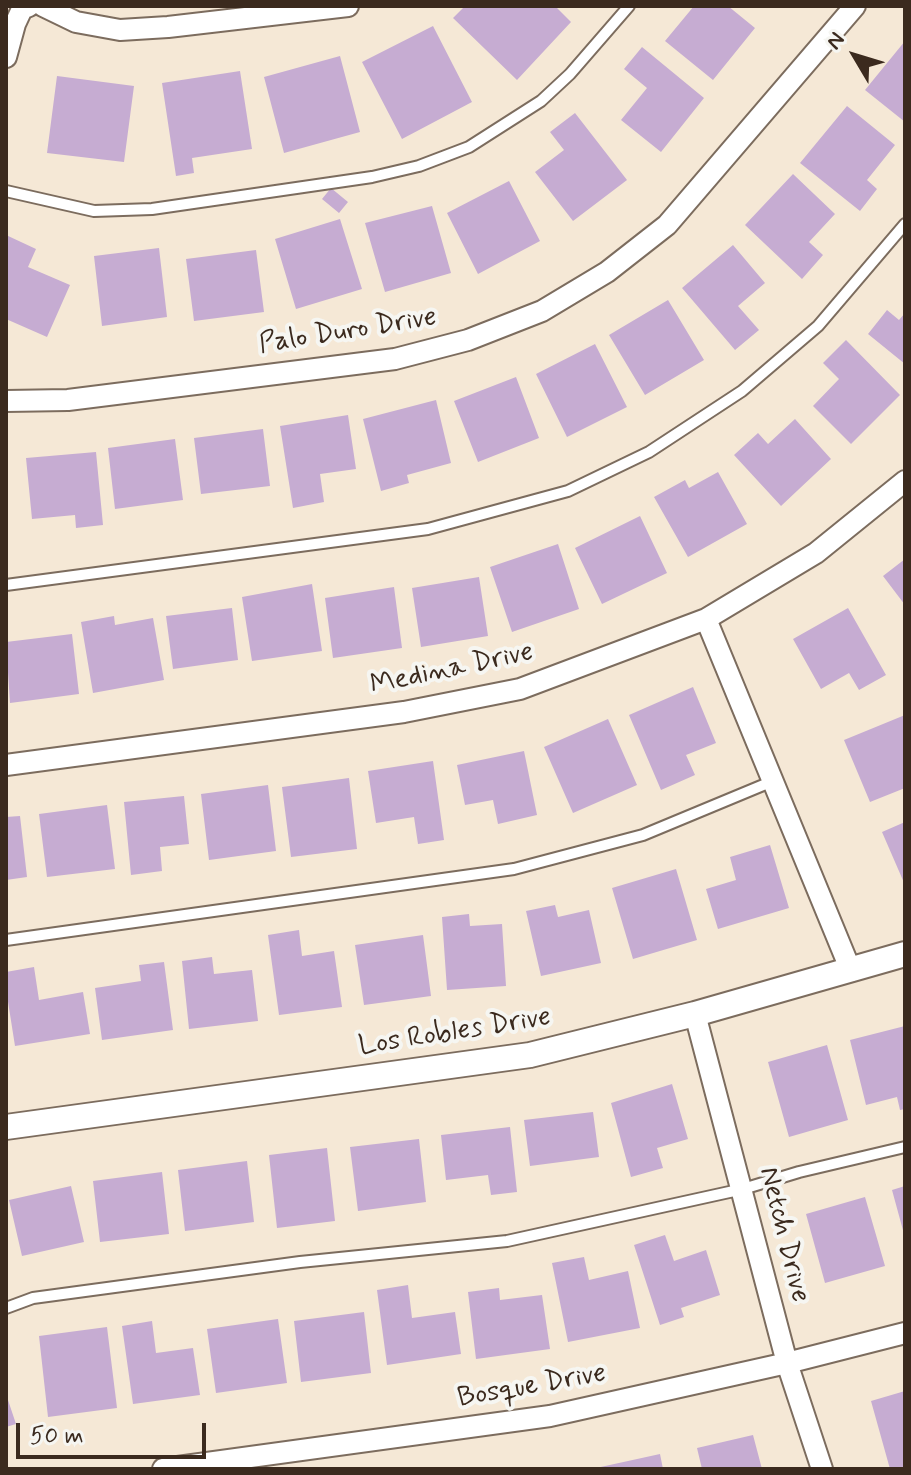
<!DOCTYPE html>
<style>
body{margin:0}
#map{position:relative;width:911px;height:1475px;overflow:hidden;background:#f5e8d6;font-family:Mynerve,sans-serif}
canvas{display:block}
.frame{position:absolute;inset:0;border:8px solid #3b2a1e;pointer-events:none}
.north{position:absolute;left:815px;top:16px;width:80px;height:80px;-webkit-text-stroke:6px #f6f6f2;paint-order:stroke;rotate:308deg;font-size:22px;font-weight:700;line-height:32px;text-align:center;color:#3b2a1e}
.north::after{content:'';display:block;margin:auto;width:28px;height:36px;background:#3b2a1e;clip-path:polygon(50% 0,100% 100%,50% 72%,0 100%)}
.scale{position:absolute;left:16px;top:1423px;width:190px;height:36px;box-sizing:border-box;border:4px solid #3b2a1e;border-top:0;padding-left:10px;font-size:24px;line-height:28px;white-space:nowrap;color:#3b2a1e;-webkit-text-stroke:6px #f6f6f2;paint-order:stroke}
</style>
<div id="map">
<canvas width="911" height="1475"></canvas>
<div class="frame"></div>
<div class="north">N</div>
<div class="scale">50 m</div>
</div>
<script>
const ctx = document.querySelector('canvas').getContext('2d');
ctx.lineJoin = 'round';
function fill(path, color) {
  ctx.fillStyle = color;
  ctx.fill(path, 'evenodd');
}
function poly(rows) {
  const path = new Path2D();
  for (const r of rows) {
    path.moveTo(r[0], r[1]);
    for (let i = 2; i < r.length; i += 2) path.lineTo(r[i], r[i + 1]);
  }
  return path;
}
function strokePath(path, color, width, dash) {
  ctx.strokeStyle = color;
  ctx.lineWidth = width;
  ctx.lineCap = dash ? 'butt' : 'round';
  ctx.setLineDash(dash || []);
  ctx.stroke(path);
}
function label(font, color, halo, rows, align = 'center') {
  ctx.font = font + ' Mynerve,sans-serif';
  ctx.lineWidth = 8;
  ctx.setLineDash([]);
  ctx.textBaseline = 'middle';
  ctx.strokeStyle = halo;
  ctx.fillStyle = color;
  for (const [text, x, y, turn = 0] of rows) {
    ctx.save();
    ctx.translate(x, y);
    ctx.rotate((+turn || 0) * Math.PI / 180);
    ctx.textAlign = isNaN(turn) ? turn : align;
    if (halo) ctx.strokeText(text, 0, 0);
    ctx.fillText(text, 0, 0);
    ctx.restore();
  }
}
const building = poly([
 [465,6,555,6,571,22,517,80,453,18],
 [694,6,728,6,755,28,713,80,665,41],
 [433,26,472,102,402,139,362,62],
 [905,41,905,122,865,90],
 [642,47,704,98,661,152,621,120,647,88,624,69],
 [340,56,360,132,284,153,264,77],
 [240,71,252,149,192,158,194,173,176,176,162,83],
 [57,76,134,86,124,162,47,153],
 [847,106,895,145,867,180,877,189,860,211,800,163],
 [575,113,627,180,573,221,535,172,564,150,550,132],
 [793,174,835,214,809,242,823,255,802,279,745,225],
 [509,181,540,241,478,274,447,213],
 [331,188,348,202,339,213,322,199],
 [432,206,451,273,385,292,365,223],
 [340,219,362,289,296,309,275,239],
 [6,235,36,249,28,267,70,285,47,337,6,319],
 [733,245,765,283,738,306,759,330,735,350,682,288],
 [159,248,167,317,102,326,94,256],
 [256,250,264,312,194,321,186,259],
 [668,300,704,360,645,395,609,335],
 [887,310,899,320,905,313,905,364,868,334],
 [846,340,900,395,851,444,813,406,839,379,823,363],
 [595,344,627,407,567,437,536,374],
 [516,377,539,438,478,462,454,401],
 [436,400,451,463,407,475,409,483,381,491,363,419],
 [348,415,356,469,320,474,324,502,293,508,280,426],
 [795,419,831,459,781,506,734,455,758,433,768,444],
 [263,429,270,486,201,494,194,438],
 [175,439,183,500,115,509,108,448],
 [96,452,103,525,76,528,75,515,32,519,26,458],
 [718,472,747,524,688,557,654,497,685,480,689,488],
 [640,516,667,573,602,604,575,548],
 [558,544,579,609,512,632,490,567],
 [905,559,905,605,883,576],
 [479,577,488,636,421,647,412,588],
 [312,584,322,651,252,661,242,597],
 [394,587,402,648,333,658,325,598],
 [232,608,238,660,173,669,166,616],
 [848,608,886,675,859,690,849,673,821,689,793,639],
 [114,616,115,625,153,618,164,680,93,693,81,622],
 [72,634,79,694,10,703,6,642],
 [693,687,716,743,686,755,695,775,661,790,629,715],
 [905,715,905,788,870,802,844,740],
 [608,719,637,785,573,813,544,747],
 [524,751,537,815,498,824,493,800,465,805,457,765],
 [433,761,444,840,418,844,414,817,376,823,368,771],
 [349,778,357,849,291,857,282,787],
 [268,785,276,851,209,860,201,794],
 [184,796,189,844,160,847,162,871,131,875,124,802],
 [107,805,115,869,47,877,39,814],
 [20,816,27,877,6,880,6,817],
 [905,822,905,885,882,832],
 [770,845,789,908,718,929,706,889,736,880,730,857],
 [676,869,697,940,633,959,612,888],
 [555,905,558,917,589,910,601,963,541,976,526,911],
 [469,914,470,926,502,924,506,986,447,990,442,917],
 [299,930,302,956,334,951,342,1007,279,1015,268,935],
 [423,935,431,996,364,1005,355,945],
 [212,957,214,974,252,970,258,1021,189,1029,182,961],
 [164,962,173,1030,102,1040,95,988,141,981,139,965],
 [34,967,39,1000,83,992,90,1034,15,1046,6,989,6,972],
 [905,1026,905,1109,900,1110,897,1097,866,1105,850,1040],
 [827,1045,848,1120,789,1137,768,1062],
 [672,1084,688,1139,657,1148,663,1168,631,1177,611,1103],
 [593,1112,599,1157,530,1166,524,1120],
 [510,1127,517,1192,491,1195,488,1175,446,1180,441,1135],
 [419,1139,426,1202,358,1211,350,1147],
 [327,1148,335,1221,277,1228,269,1155],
 [247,1161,254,1222,185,1231,178,1170],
 [162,1172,169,1234,100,1242,93,1181],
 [71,1186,84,1242,22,1256,9,1200],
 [905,1186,905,1234,904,1234,892,1190],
 [865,1197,885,1266,825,1283,806,1214],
 [665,1235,674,1261,706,1250,720,1295,681,1308,684,1317,660,1325,634,1245],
 [584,1257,589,1280,628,1271,640,1328,568,1342,552,1263],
 [408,1285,412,1318,455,1312,461,1354,387,1365,377,1290],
 [499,1288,500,1300,542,1295,550,1349,476,1359,468,1292],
 [364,1312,371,1373,301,1382,294,1321],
 [278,1319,287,1383,216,1393,207,1329],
 [152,1321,156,1353,193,1348,200,1395,133,1404,122,1326],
 [107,1327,117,1408,48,1417,39,1336],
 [905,1391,905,1469,890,1469,871,1401],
 [6,1394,16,1424,6,1427],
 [753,1435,762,1469,702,1469,697,1448],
 [660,1454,663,1469,597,1469,596,1468]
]);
const service = poly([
 [6,191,94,211,152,209,372,177,419,166,469,147,541,101,570,74,629,6],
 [6,585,428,529,568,491,649,452,742,391,818,326,905,224],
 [6,940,514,869,643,835,773,781],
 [6,1308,33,1298,300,1262,507,1241,743,1189,799,1172,905,1147]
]);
const minor = poly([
 [43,6,76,22,120,30,168,27,348,6],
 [6,57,15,24,22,9,29,6],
 [6,401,68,400,395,359,468,340,542,311,607,272,667,225,855,6],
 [706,619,851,971],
 [6,765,404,712,520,689,706,619,816,553,905,481],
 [695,1014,787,1363,822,1469],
 [163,1469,550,1416,787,1363,905,1333]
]);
const tertiary = poly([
 [6,1127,530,1055,695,1014,905,954]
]);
const streetNames = [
 ["Palo Duro Drive",348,332,-9],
 ["Medina Drive",452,670,-12],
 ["Los Robles Drive",455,1033,-9],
 ["Netch Drive",783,1235,76],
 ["Bosque Drive",532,1387,-10]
];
fill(building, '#c6acd2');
strokePath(service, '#7c6c5e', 14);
strokePath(minor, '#7c6c5e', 24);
strokePath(tertiary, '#7c6c5e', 28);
strokePath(service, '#fff', 10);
strokePath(minor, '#fff', 20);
strokePath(tertiary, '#fff', 24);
label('28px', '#3b2a1e', '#f6f6f2', streetNames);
</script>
